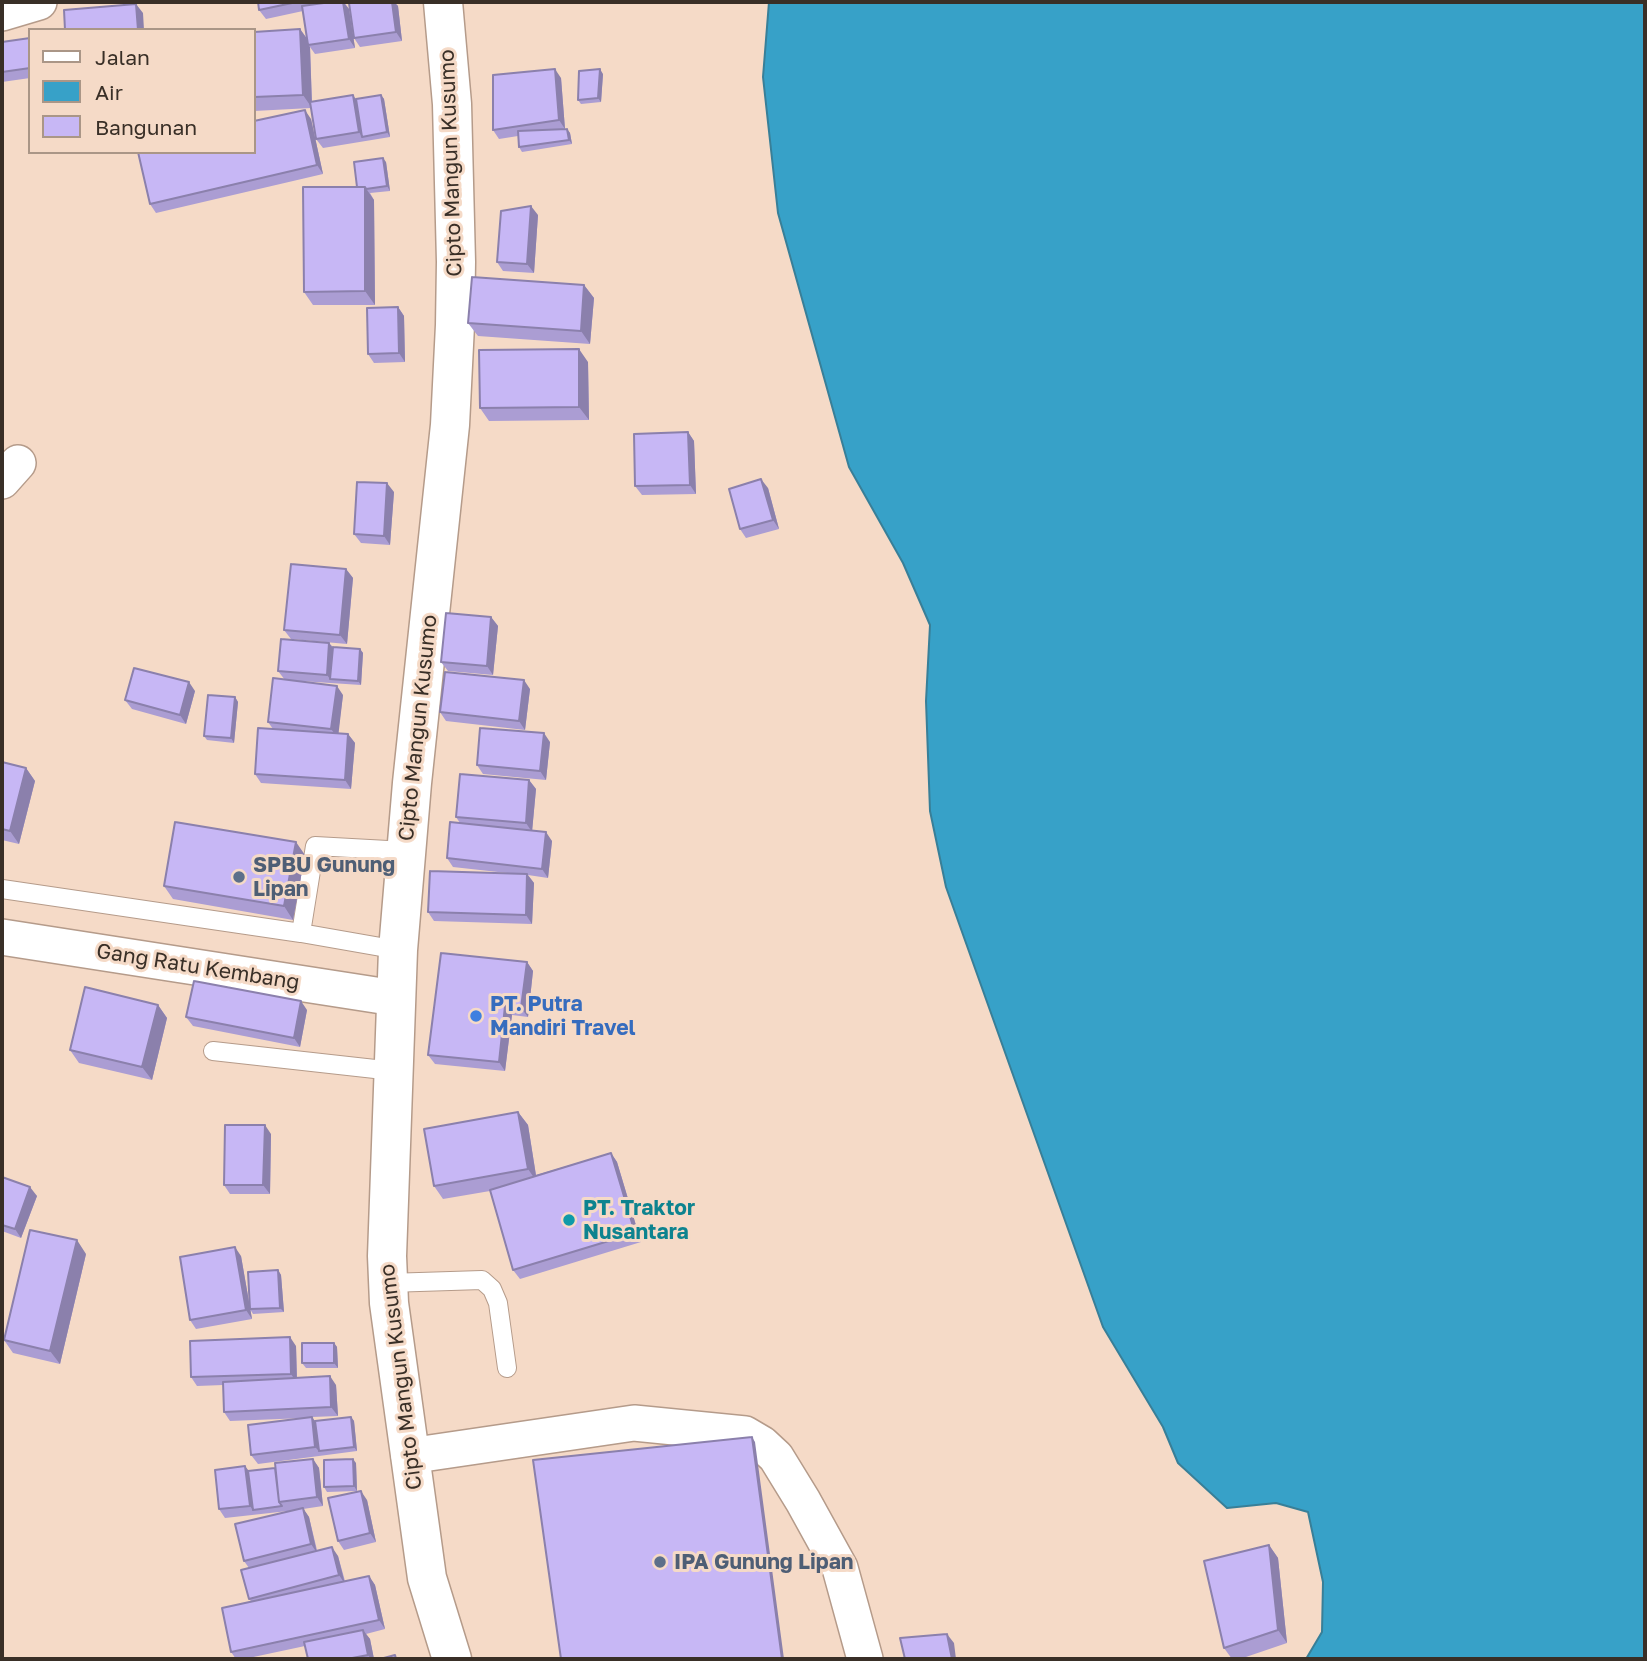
<!DOCTYPE html>
<style>
body{margin:0}
#map{position:relative;width:1647px;height:1661px;overflow:hidden;background:#f5dac7;font-family:"Golos Text",sans-serif}
canvas{display:block}
.frame{position:absolute;inset:0;border:4px solid #392f27;pointer-events:none}
.legend{position:absolute;left:28px;top:28px;width:228px;height:126px;box-sizing:border-box;background:#f5dac7;border:2px solid #aa9687;margin:0;padding:9px 12px;list-style:none;font-size:21px;color:#392f27}
.legend li{display:flex;align-items:center;gap:14px;height:35px}
.legend b{width:35px;border:2px solid #aa9687}
</style>
<div id="map">
<canvas width="1647" height="1661"></canvas>
<div class="frame"></div>
<ul class="legend">
<li><b style="height:9px;background:#fff"></b>Jalan</li>
<li><b style="height:19px;background:#37a1c8"></b>Air</li>
<li><b style="height:19px;background:#c7b7f5"></b>Bangunan</li>
</ul>
</div>
<script>
const ctx = document.querySelector('canvas').getContext('2d');
ctx.lineJoin = 'round';
function fill(path, color) {
  ctx.fillStyle = color;
  ctx.fill(path, 'evenodd');
}
function poly(rows) {
  const path = new Path2D();
  for (const r of rows) {
    path.moveTo(r[0], r[1]);
    for (let i = 2; i < r.length; i += 2) path.lineTo(r[i], r[i + 1]);
  }
  return path;
}
function strokePath(path, color, width, dash) {
  ctx.strokeStyle = color;
  ctx.lineWidth = width;
  ctx.lineCap = dash ? 'butt' : 'round';
  ctx.setLineDash(dash || []);
  ctx.stroke(path);
}
function label(font, color, halo, rows, align = 'center') {
  ctx.font = font + ' "Golos Text",sans-serif';
  ctx.lineWidth = 6;
  ctx.setLineDash([]);
  ctx.textBaseline = 'middle';
  ctx.strokeStyle = halo;
  ctx.fillStyle = color;
  for (const [text, x, y, turn = 0] of rows) {
    ctx.save();
    ctx.translate(x, y);
    ctx.rotate((+turn || 0) * Math.PI / 180);
    ctx.textAlign = isNaN(turn) ? turn : align;
    if (halo) ctx.strokeText(text, 0, 0);
    ctx.fillText(text, 0, 0);
    ctx.restore();
  }
}
const water = poly([
 [769,2,1645,2,1645,1659,1306,1659,1322,1632,1323,1582,1308,1512,1276,1503,1227,1508,1178,1463,1163,1427,1103,1327,946,887,930,811,926,701,930,625,903,563,849,467,778,213,763,77,769,2]
]);
const service = poly([
 [2,889,301,933],
 [398,950,301,933,315,846,406,851],
 [213,1051,393,1071],
 [388,1283,482,1280,492,1289,498,1303,507,1368]
]);
const minor = poly([
 [2,13,39,2],
 [2,481,18,463],
 [2,937,395,998],
 [409,1456,634,1423,745,1434,762,1444,776,1457,803,1501,840,1568,865,1659]
]);
const trunk = poly([
 [443,2,452,104,456,262,455,325,450,425,412,783,398,950,387,1256,389,1303,427,1578,452,1659]
]);
const wall = poly([
 [258,2,344,2,349,9,355,48,315,54,310,47,312,102,356,99,381,95,384,99,390,137,323,148,316,139,311,108,254,111,254,32,300,29,308,40,303,11,266,19,259,10],
 [351,2,394,2,398,6,402,41,360,47,354,38],
 [30,38,30,78,2,82,2,42],
 [603,74,601,102,581,104,578,100],
 [561,78,565,129,567,129,570,133,572,144,522,152,519,147,518,136,499,139,493,130],
 [311,119,323,174,156,213,150,204],
 [386,162,390,191,370,193,374,200,375,305,313,305,304,292,357,187],
 [538,215,534,273,503,271,497,262],
 [584,285,594,298,590,344,478,336,468,323],
 [398,307,404,316,405,362,374,363,368,354],
 [588,362,589,420,489,421,480,408],
 [688,432,694,441,696,494,642,495,635,486],
 [768,488,779,529,746,538,740,529],
 [394,492,390,545,361,543,354,534],
 [346,569,353,578,347,644,291,639,284,630],
 [491,617,498,626,493,675,448,671,441,662],
 [329,643,333,647,360,649,363,653,361,685,285,680,278,671],
 [530,689,525,730,446,721,440,712],
 [195,691,186,724,132,709,125,700],
 [343,695,338,733,348,734,355,743,351,789,261,783,255,774,273,729,268,722],
 [235,697,238,702,234,743,207,740,204,736],
 [550,742,546,780,483,774,477,765],
 [2,762,26,768,35,781,19,844,2,840],
 [529,780,536,789,532,831,552,841,548,878,528,875,534,883,532,924,434,921,428,912,507,873,453,867,447,858,460,823,456,817],
 [305,855,293,920,173,899,164,886],
 [527,962,533,971,528,1017,512,1015,505,1071,435,1064,428,1055],
 [158,1005,167,1018,152,1080,79,1063,70,1050],
 [307,1010,300,1047,193,1026,186,1017],
 [518,1112,528,1125,536,1175,611,1153,617,1162,641,1242,520,1279,513,1270,490,1191,443,1199,434,1186],
 [271,1134,270,1194,230,1194,224,1185],
 [2,1177,37,1196,21,1238,2,1231],
 [86,1254,60,1364,13,1353,4,1340],
 [241,1256,252,1319,196,1329,190,1320],
 [278,1270,281,1275,284,1312,253,1314,250,1309],
 [334,1343,337,1347,338,1368,306,1368,302,1363],
 [296,1346,297,1378,336,1385,338,1416,312,1417,315,1421,351,1417,354,1421,357,1451,258,1464,251,1455,305,1418,230,1421,224,1412,223,1385,197,1386,191,1377],
 [313,1459,319,1468,323,1506,303,1509,309,1517,317,1550,338,1556,345,1581,369,1576,375,1585,385,1629,366,1634,370,1639,374,1659,308,1659,305,1646,244,1659,236,1659,231,1652,251,1601,249,1599,249,1568,244,1561,297,1510,225,1518,219,1509,245,1466,248,1471,275,1468],
 [356,1463,357,1491,327,1492,324,1487],
 [367,1500,376,1542,344,1550,338,1541],
 [1269,1545,1278,1558,1287,1643,1240,1659,1232,1659,1224,1648]
]);
const shadedWall = poly([
 [343,2,349,9,355,48,349,39],
 [392,2,394,2,398,6,402,41,396,32],
 [136,4,143,13,144,30,138,30],
 [300,29,310,43,308,45,310,47,312,108,303,95],
 [555,69,561,78,565,129,559,120],
 [600,69,603,74,601,102,598,98],
 [353,95,359,104,362,137,359,132],
 [381,95,384,99,390,137,387,132],
 [305,110,311,119,323,174,317,165],
 [567,129,570,133,572,144,569,140],
 [383,158,386,162,390,191,387,186],
 [365,187,374,200,375,305,365,291],
 [531,206,538,215,534,273,527,264],
 [584,285,594,298,590,344,581,331],
 [398,307,404,316,405,362,399,353],
 [579,349,588,362,589,420,579,407],
 [688,432,694,441,696,494,690,485],
 [761,479,768,488,779,529,773,520],
 [387,483,394,492,390,545,384,536],
 [346,569,353,578,347,644,340,635],
 [491,617,498,626,493,675,487,666],
 [329,643,336,652,330,679,327,675],
 [360,649,363,653,361,685,358,681],
 [524,680,530,689,525,730,519,721],
 [189,682,195,691,186,724,180,715],
 [337,686,343,695,338,738,331,729],
 [235,697,238,702,234,743,231,738],
 [544,733,550,742,546,780,540,771],
 [348,734,355,743,351,789,345,780],
 [26,768,35,781,19,844,10,831],
 [529,780,536,789,532,832,526,823],
 [546,832,552,841,548,878,542,869],
 [296,842,305,855,293,920,284,906],
 [527,874,534,883,532,924,526,915],
 [527,962,533,971,528,1017,521,1008],
 [301,1001,307,1010,300,1047,294,1038],
 [158,1005,167,1018,152,1080,142,1067],
 [505,1006,512,1015,505,1071,499,1062],
 [518,1112,528,1125,537,1182,528,1169],
 [265,1125,271,1134,270,1194,263,1185],
 [611,1153,617,1162,641,1242,635,1233],
 [30,1187,37,1196,21,1238,15,1229],
 [77,1240,86,1254,60,1364,50,1351],
 [235,1247,241,1256,252,1319,246,1310],
 [278,1270,281,1275,284,1312,280,1308],
 [290,1337,296,1346,297,1383,291,1374],
 [334,1343,337,1347,338,1368,334,1363],
 [330,1376,336,1385,338,1416,331,1407],
 [312,1417,318,1426,319,1451,315,1447],
 [351,1417,354,1421,357,1451,354,1447],
 [752,1437,755,1442,784,1659,782,1659],
 [313,1459,319,1468,323,1506,317,1497],
 [353,1459,356,1463,357,1491,354,1486],
 [245,1466,252,1475,253,1510,250,1506],
 [361,1491,367,1500,376,1542,370,1533],
 [303,1508,309,1517,317,1553,311,1544],
 [1269,1545,1278,1558,1287,1643,1278,1630],
 [332,1547,338,1556,345,1584,339,1575],
 [369,1576,375,1585,385,1629,379,1620],
 [363,1630,370,1639,374,1659,371,1659,368,1655],
 [947,1634,954,1643,956,1659,952,1659]
]);
const building = poly([
 [258,2,297,2,259,10,258,2],
 [331,2,343,2,349,39,308,45,302,6,331,2],
 [360,2,392,2,396,32,354,38,349,3,360,2],
 [136,4,138,30,65,30,64,10,136,4],
 [300,29,303,95,254,97,254,32,300,29],
 [30,38,30,68,2,72,2,42,30,38],
 [555,69,559,120,493,130,493,75,555,69],
 [600,69,598,98,578,100,579,71,600,69],
 [353,95,359,132,316,139,310,102,353,95],
 [381,95,387,132,362,137,356,99,381,95],
 [305,110,317,165,150,204,138,152,254,152,254,121,305,110],
 [567,129,569,140,519,147,518,131,567,129],
 [383,158,387,186,366,189,365,187,357,187,354,162,383,158],
 [303,187,365,187,365,291,304,292,303,187],
 [531,206,527,264,497,262,501,211,531,206],
 [472,277,584,285,581,331,468,323,472,277],
 [398,307,399,353,368,354,367,308,398,307],
 [579,349,579,407,480,408,479,350,579,349],
 [688,432,690,485,635,486,634,434,688,432],
 [761,479,773,520,740,529,729,489,761,479],
 [357,482,387,483,384,536,354,534,357,482],
 [291,564,346,569,340,635,284,630,291,564],
 [446,613,491,617,487,666,441,662,446,613],
 [281,639,329,643,327,675,278,671,281,639],
 [333,647,360,649,358,681,330,679,333,647],
 [134,668,189,682,180,715,125,700,134,668],
 [445,672,524,680,519,721,440,712,445,672],
 [273,678,337,686,331,729,268,722,273,678],
 [208,695,235,697,231,738,204,736,208,695],
 [258,728,348,734,345,780,255,774,258,728],
 [480,728,544,733,540,771,477,765,480,728],
 [2,762,26,768,10,831,2,829,2,762],
 [460,774,529,780,526,823,456,817,460,774],
 [175,822,296,842,284,906,164,886,175,822],
 [450,822,546,832,542,869,447,858,450,822],
 [430,871,527,874,526,915,428,912,430,871],
 [441,953,527,962,521,1008,505,1006,499,1062,428,1055,441,953],
 [194,981,301,1001,294,1038,186,1017,194,981],
 [85,987,158,1005,142,1067,70,1050,85,987],
 [518,1112,528,1169,434,1186,424,1129,518,1112],
 [225,1125,265,1125,263,1185,224,1185,225,1125],
 [611,1153,635,1233,513,1270,490,1190,611,1153],
 [2,1177,30,1187,15,1229,2,1225,2,1177],
 [30,1230,77,1240,50,1351,4,1340,30,1230],
 [235,1247,246,1310,190,1320,180,1257,235,1247],
 [278,1270,280,1308,250,1309,248,1272,278,1270],
 [290,1337,291,1374,191,1377,190,1341,290,1337],
 [302,1343,334,1343,334,1363,302,1363,302,1343],
 [330,1376,331,1407,224,1412,223,1382,330,1376],
 [312,1417,315,1447,251,1455,248,1425,312,1417],
 [351,1417,354,1447,319,1451,315,1421,351,1417],
 [752,1437,782,1659,561,1659,533,1460,752,1437],
 [313,1459,317,1497,279,1502,275,1463,313,1459],
 [353,1459,354,1486,324,1487,324,1460,353,1459],
 [245,1466,250,1506,219,1509,215,1470,245,1466],
 [275,1468,279,1502,282,1506,253,1510,248,1471,275,1468],
 [361,1491,370,1533,338,1541,328,1498,361,1491],
 [303,1508,311,1544,244,1561,235,1524,303,1508],
 [1269,1545,1278,1630,1224,1648,1204,1561,1269,1545],
 [332,1547,339,1575,249,1599,241,1570,332,1547],
 [369,1576,379,1620,231,1652,222,1608,369,1576],
 [363,1630,368,1655,347,1659,308,1659,304,1642,363,1630],
 [947,1634,952,1659,905,1659,900,1638,947,1634],
 [395,1655,396,1659,380,1659,395,1655]
]);
const markers = [
 [239,877,7,"#5c6f8a"],
 [476,1016,7,"#3f7fe0"],
 [569,1220,7,"#0f9aa8"],
 [660,1562,7,"#5c6f8a"]
];
const streetNames = [
 ["Cipto Mangun Kusumo",451,163,-92],
 ["Cipto Mangun Kusumo",418,728,-84],
 ["Gang Ratu Kembang",198,967,9],
 ["Cipto Mangun Kusumo",401,1377,-97]
];
const serviceNames = [
 ["SPBU Gunung",253,865],
 ["Lipan",253,889],
 ["IPA Gunung Lipan",674,1562]
];
const shopNames = [
 ["PT. Putra",490,1004],
 ["Mandiri Travel",490,1028]
];
const cultureNames = [
 ["PT. Traktor",583,1208],
 ["Nusantara",583,1232]
];
fill(water, '#37a1c8');
strokePath(water, '#387f98', 2);
strokePath(service, '#b59b8a', 20);
strokePath(minor, '#b59b8a', 38);
strokePath(trunk, '#b59b8a', 41);
strokePath(service, '#fff', 18);
strokePath(minor, '#fff', 35);
strokePath(trunk, '#fff', 38);
fill(wall, '#ab9dd3');
fill(shadedWall, '#8b80ac');
fill(building, '#c7b7f5');
strokePath(building, '#8b80ac', 2);
for (const [x, y, r, color] of markers) {
  const dot = new Path2D();
  dot.arc(x, y, r, 0, 2 * Math.PI);
  ctx.fillStyle = color;
  ctx.fill(dot);
  strokePath(dot, '#f5dac7', 2.5);
}
label('21px', '#392f27', '#f5dac7', streetNames);
label('bold 21px', '#4e5e75', '#f5dac7', serviceNames, 'left');
label('bold 21px', '#366cbe', '#f5dac7', shopNames, 'left');
label('bold 21px', '#0d838f', '#f5dac7', cultureNames, 'left');
</script>
